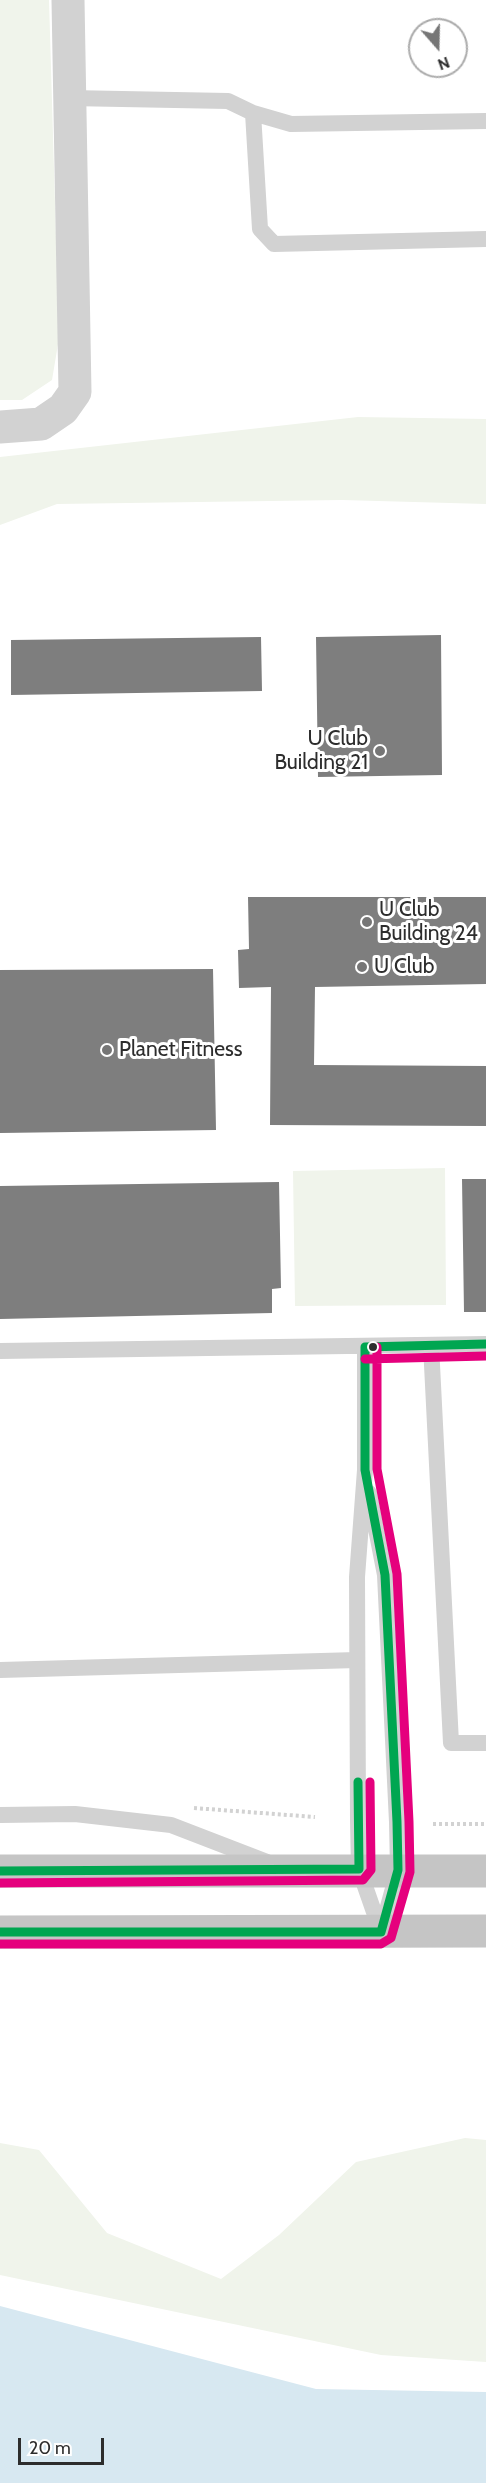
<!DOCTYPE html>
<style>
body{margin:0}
#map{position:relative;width:486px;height:2483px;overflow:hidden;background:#fff;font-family:Cabin,sans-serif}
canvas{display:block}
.north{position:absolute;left:408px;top:18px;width:60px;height:60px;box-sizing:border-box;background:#fff;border:2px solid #ababab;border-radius:50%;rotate:160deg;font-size:16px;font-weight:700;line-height:24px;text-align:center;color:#2d2d2d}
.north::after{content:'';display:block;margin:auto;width:21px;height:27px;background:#767676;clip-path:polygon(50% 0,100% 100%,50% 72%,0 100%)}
.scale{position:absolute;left:18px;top:2438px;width:86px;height:27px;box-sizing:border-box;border:3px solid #2d2d2d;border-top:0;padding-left:8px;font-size:18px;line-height:21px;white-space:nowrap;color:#2d2d2d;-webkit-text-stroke:4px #fff;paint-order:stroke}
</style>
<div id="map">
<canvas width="486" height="2483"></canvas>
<div class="north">N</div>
<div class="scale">20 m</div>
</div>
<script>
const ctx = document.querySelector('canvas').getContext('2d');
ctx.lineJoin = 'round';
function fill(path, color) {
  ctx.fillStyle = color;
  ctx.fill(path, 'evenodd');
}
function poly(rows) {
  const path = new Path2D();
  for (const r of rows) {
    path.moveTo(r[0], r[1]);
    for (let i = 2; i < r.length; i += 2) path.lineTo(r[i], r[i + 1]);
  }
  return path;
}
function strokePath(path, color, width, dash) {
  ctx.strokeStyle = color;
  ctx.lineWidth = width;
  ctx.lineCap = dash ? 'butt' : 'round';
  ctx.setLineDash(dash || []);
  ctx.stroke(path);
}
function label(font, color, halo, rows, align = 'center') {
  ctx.font = font + ' Cabin,sans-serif';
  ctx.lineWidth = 6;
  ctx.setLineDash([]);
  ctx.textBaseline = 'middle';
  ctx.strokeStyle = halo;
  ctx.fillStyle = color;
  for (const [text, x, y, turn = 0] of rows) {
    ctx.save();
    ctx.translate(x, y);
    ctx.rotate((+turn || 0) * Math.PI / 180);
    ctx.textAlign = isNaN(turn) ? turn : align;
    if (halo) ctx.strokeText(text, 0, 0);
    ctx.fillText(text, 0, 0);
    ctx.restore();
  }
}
const green = poly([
 [0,0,49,0,59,338,52,380,22,400,0,400],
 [358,417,486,419,486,504,342,500,57,504,0,525,0,457],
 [445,1168,446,1305,295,1306,293,1171],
 [465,2138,486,2140,486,2362,381,2355,0,2275,0,2143,39,2150,107,2233,221,2279,279,2235,356,2162]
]);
const water = poly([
 [0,2306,316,2389,486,2392,486,2483,0,2483]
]);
const building = poly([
 [441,635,442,775,318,777,316,637],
 [261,637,262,691,11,695,11,640],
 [248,897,486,897,486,984,315,987,314,1065,486,1066,486,1126,270,1125,271,987,239,988,238,950,249,949],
 [213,969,216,1130,0,1133,0,970],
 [462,1179,486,1179,486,1312,464,1312],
 [279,1182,281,1288,272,1289,272,1313,0,1319,0,1186]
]);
const path = poly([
 [194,1808,315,1817],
 [433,1824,486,1824]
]);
const service = poly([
 [69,98,228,101,253,113,291,124,486,121],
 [253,113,260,229,274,244,486,239],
 [431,1345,451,1743,486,1743],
 [365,1347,365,1470,357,1577,358,1820,359,1869,381,1932],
 [0,1351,486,1344],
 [369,1493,385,1575,397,1822,398,1870,381,1932],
 [0,1670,357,1660],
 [0,1815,75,1814,171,1825,267,1862]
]);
const minor = poly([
 [0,427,41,424,63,409,75,392,68,0]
]);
const primary = poly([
 [0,1871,486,1871],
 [0,1932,486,1931]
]);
const bus1 = poly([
 [365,1347,486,1344],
 [0,1871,359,1869,358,1782],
 [0,1932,381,1932,398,1870,397,1822,385,1575,365,1470,365,1347]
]);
const bus2 = poly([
 [365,1359,486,1356],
 [0,1883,363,1880,371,1870,370,1782],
 [0,1944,381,1944,391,1938,410,1872,409,1822,397,1574,377,1469,377,1347]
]);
const markers = [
 [380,751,6,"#767676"],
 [367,922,6,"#767676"],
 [362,967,6,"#767676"],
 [107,1050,6,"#767676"],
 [373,1347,5,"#2d2d2d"]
];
const poiNames = [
 ["U Club",368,739,"right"],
 ["Building 21",368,763,"right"],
 ["U Club",379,910],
 ["Building 24",379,934],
 ["U Club",374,967],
 ["Planet Fitness",119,1050]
];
fill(green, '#f0f4eb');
fill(water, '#d7e8f1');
fill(building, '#7e7e7e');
strokePath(path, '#d2d2d2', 4, [3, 3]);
strokePath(service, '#d2d2d2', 16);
strokePath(minor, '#d2d2d2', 33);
strokePath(primary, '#c5c5c5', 33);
strokePath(bus1, '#00a651', 9);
strokePath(bus2, '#e5007d', 9);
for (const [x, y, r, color] of markers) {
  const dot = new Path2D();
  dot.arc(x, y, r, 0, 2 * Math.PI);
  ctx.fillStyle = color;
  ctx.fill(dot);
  strokePath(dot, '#fff', 2);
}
label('21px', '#2d2d2d', '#fff', poiNames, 'left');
</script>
